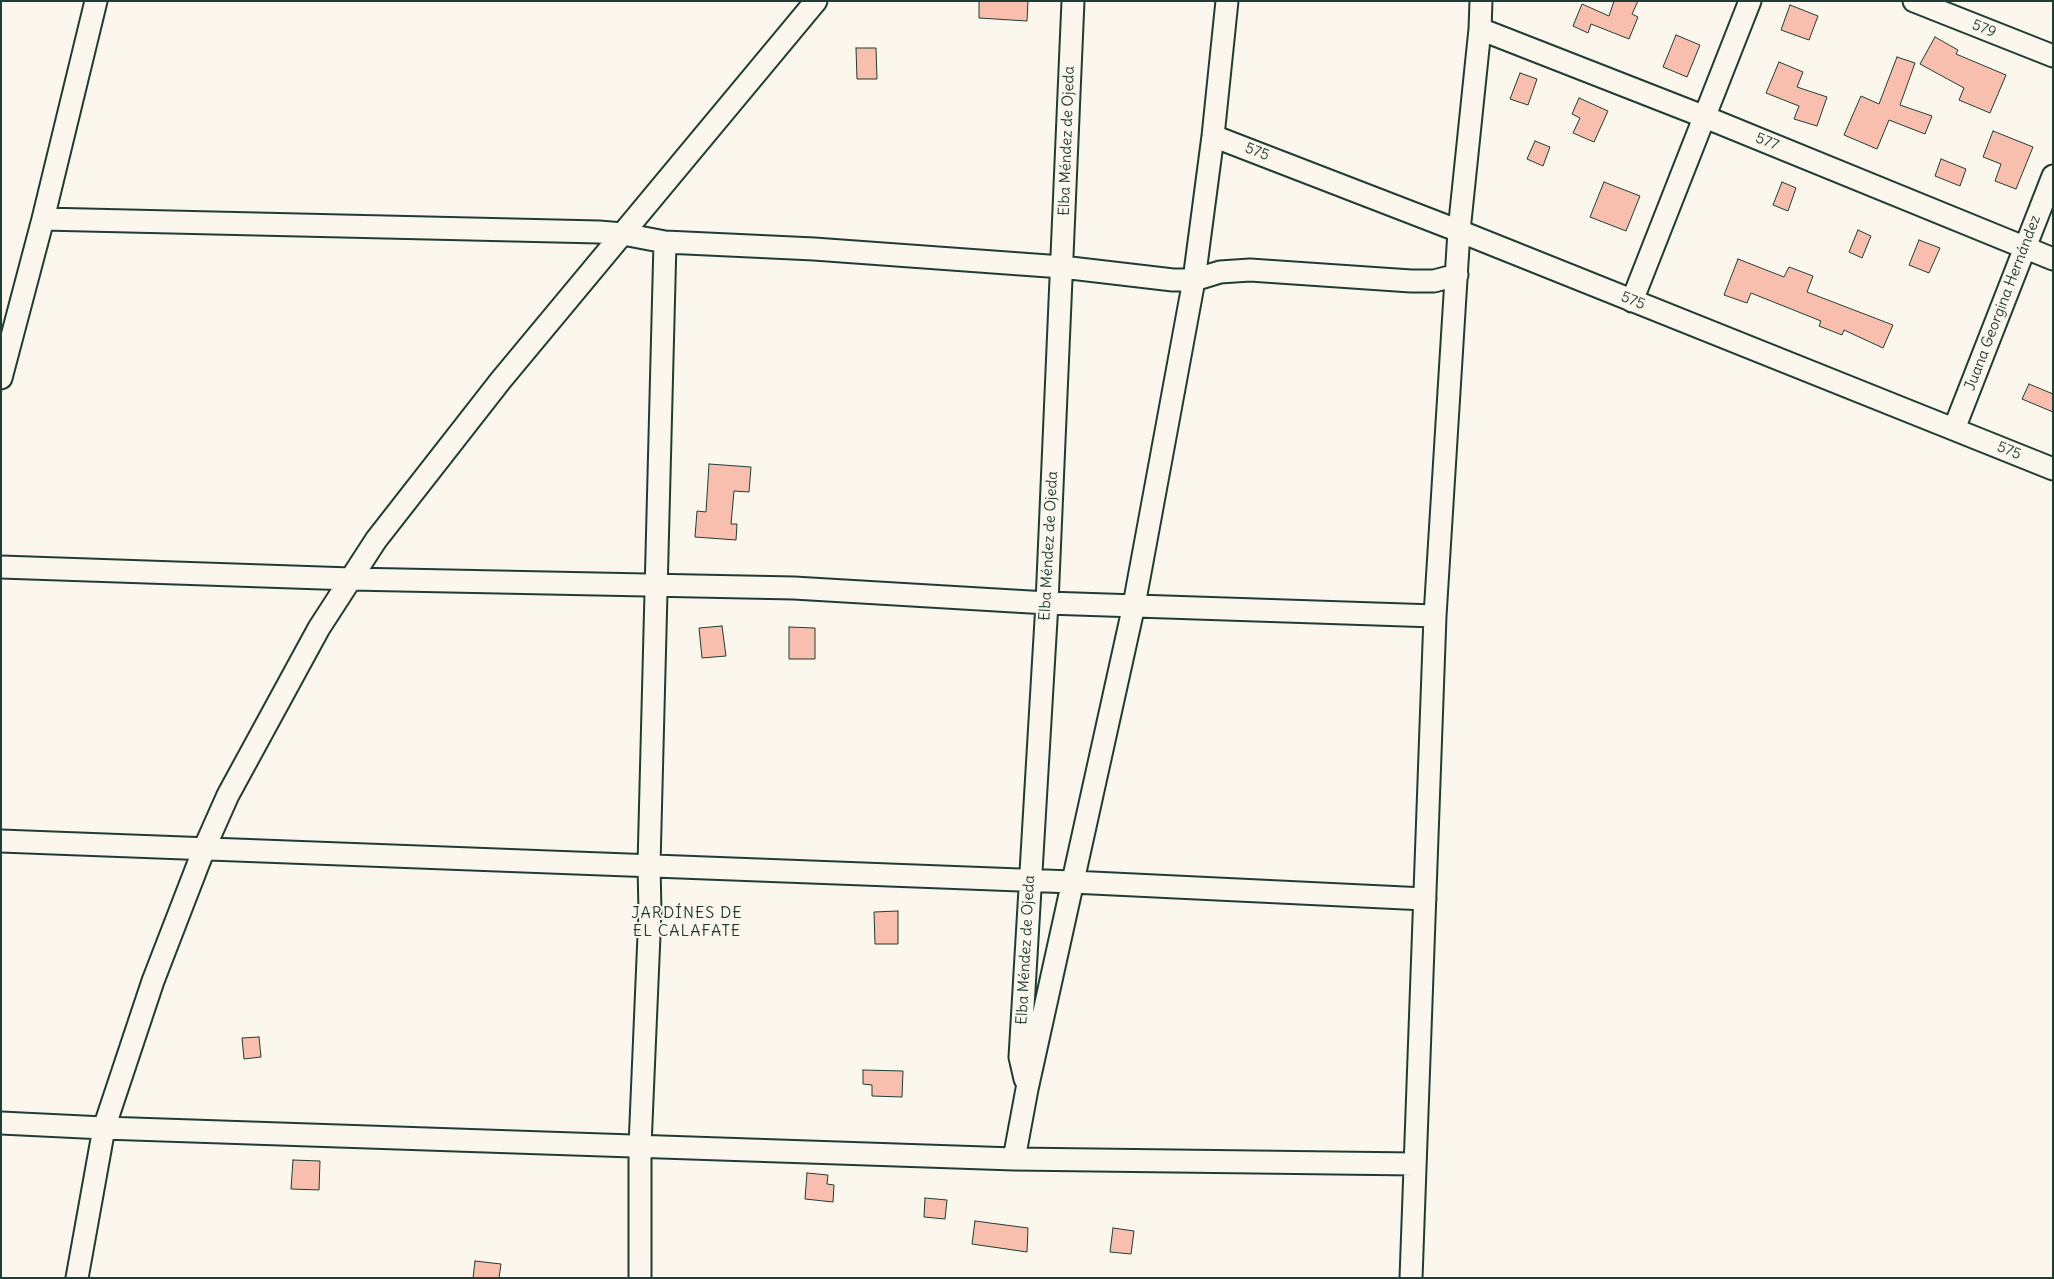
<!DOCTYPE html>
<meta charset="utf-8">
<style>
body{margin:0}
#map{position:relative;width:2054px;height:1279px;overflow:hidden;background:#fbf7ec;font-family:Delius,sans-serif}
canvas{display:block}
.frame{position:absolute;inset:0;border:2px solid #1f3d34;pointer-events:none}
</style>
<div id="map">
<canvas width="2054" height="1279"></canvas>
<div class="frame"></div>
</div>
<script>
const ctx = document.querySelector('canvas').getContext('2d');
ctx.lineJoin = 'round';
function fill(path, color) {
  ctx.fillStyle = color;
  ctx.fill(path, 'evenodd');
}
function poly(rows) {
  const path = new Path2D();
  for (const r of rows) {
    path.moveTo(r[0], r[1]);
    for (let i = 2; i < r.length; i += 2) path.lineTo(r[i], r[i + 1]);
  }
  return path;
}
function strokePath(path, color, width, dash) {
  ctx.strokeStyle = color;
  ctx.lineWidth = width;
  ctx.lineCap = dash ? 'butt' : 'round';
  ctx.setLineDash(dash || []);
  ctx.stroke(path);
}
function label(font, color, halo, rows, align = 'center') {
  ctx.font = font + ' Delius,sans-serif';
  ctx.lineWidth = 4;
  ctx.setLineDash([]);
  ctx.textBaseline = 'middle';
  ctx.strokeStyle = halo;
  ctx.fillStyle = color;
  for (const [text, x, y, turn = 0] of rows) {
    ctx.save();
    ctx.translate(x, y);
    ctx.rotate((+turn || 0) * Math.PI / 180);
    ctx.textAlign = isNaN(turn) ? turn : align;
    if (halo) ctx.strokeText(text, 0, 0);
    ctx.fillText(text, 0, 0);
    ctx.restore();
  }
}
const building = poly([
 [979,1,1028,1,1027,21,979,18,979,1],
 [1614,1,1638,1,1632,14,1638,17,1629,39,1591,24,1588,33,1573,26,1582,4,1609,16,1614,1],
 [1790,5,1818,16,1809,40,1781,30,1790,5],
 [1676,35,1700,45,1687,77,1663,67,1676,35],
 [1935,37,1958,50,1956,54,2006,75,1990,113,1959,100,1964,88,1920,64,1935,37],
 [856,48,876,48,877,79,857,79,856,48],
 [1897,57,1915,63,1900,105,1932,116,1925,134,1889,120,1877,149,1844,135,1861,96,1879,104,1897,57],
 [1779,62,1803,72,1797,87,1827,97,1817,126,1794,119,1799,106,1766,93,1779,62],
 [1520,73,1537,79,1528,105,1510,99,1520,73],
 [1579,98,1608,111,1594,142,1573,133,1580,118,1572,114,1579,98],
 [1993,131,2033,147,2016,189,1995,181,2001,164,1983,157,1993,131],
 [1535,141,1550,147,1543,166,1527,159,1535,141],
 [1941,159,1966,169,1960,186,1935,176,1941,159],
 [1604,182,1640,196,1626,231,1590,217,1604,182],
 [1782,182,1796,188,1788,211,1773,205,1782,182],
 [1858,230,1871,236,1862,258,1849,252,1858,230],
 [1919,240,1940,248,1929,273,1909,265,1919,240],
 [1738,259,1784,277,1789,267,1813,276,1807,292,1893,325,1883,348,1844,330,1842,335,1819,326,1821,321,1751,293,1747,303,1724,295,1738,259],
 [2029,384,2053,394,2053,412,2022,399,2029,384],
 [709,464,751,467,749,492,734,491,731,524,737,524,736,540,695,537,697,511,706,512,709,464],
 [722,626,726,656,702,658,699,628,722,626],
 [789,627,815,628,815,659,789,659,789,627],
 [898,911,898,944,875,944,874,912,898,911],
 [259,1037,261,1057,244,1059,242,1038,259,1037],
 [863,1070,903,1071,902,1097,872,1096,872,1085,863,1084,863,1070],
 [293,1160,320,1161,319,1190,291,1189,293,1160],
 [807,1173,828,1175,827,1184,834,1185,833,1202,805,1199,807,1173],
 [925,1198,947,1200,945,1219,924,1217,925,1198],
 [975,1221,1028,1228,1027,1252,972,1244,975,1221],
 [1113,1228,1134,1231,1131,1254,1110,1252,1113,1228],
 [475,1261,501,1264,499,1278,473,1278,475,1261]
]);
const street = poly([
 [1914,1,2053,56],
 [1480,29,1705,117,2053,259],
 [1213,136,1459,231,2053,469],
 [43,219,599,232,623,234,665,242,814,249,1062,267,1173,280,1194,280,1220,272,1250,270,1411,281,1434,281,1457,275],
 [1632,301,1750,1],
 [1,378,43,219,96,1],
 [1954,429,2053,176],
 [1,567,351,579,794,588,1047,603,1435,616],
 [1,841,1072,882,1425,899],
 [1025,1079,1020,1057,1047,603,1073,1],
 [1,1123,104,1128,1014,1159,1415,1164],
 [1014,1159,1027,1089,1134,605,1194,280,1213,136,1227,1],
 [77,1278,104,1128,153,981,204,849,228,795,319,628,376,540,501,380,816,1],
 [640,1278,640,1146,650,912,649,865,665,242],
 [1411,1278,1435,616,1459,231,1480,29,1481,1]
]);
const streetNames = [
 ["579",1984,29,22],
 ["Elba Méndez de Ojeda",1067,141,-88],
 ["577",1767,142,22],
 ["575",1257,152,21],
 ["575",1633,301,22],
 ["Juana Georgina Hernández",2003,303,-69],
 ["575",2009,451,22],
 ["Elba Méndez de Ojeda",1049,546,-87],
 ["Elba Méndez de Ojeda",1026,950,-87]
];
const neighbourhoodNames = [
 ["JARDÍNES DE",687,913],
 ["EL CALAFATE",687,931]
];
fill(building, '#f8bfae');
strokePath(building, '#1f3d34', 1);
strokePath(street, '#1f3d34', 25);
strokePath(street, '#fbf7ec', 21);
label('15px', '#1f3d34', '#fbf7ec', streetNames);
ctx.letterSpacing = '1px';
label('16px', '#1f3d34', '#fbf7ec', neighbourhoodNames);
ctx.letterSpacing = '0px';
</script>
